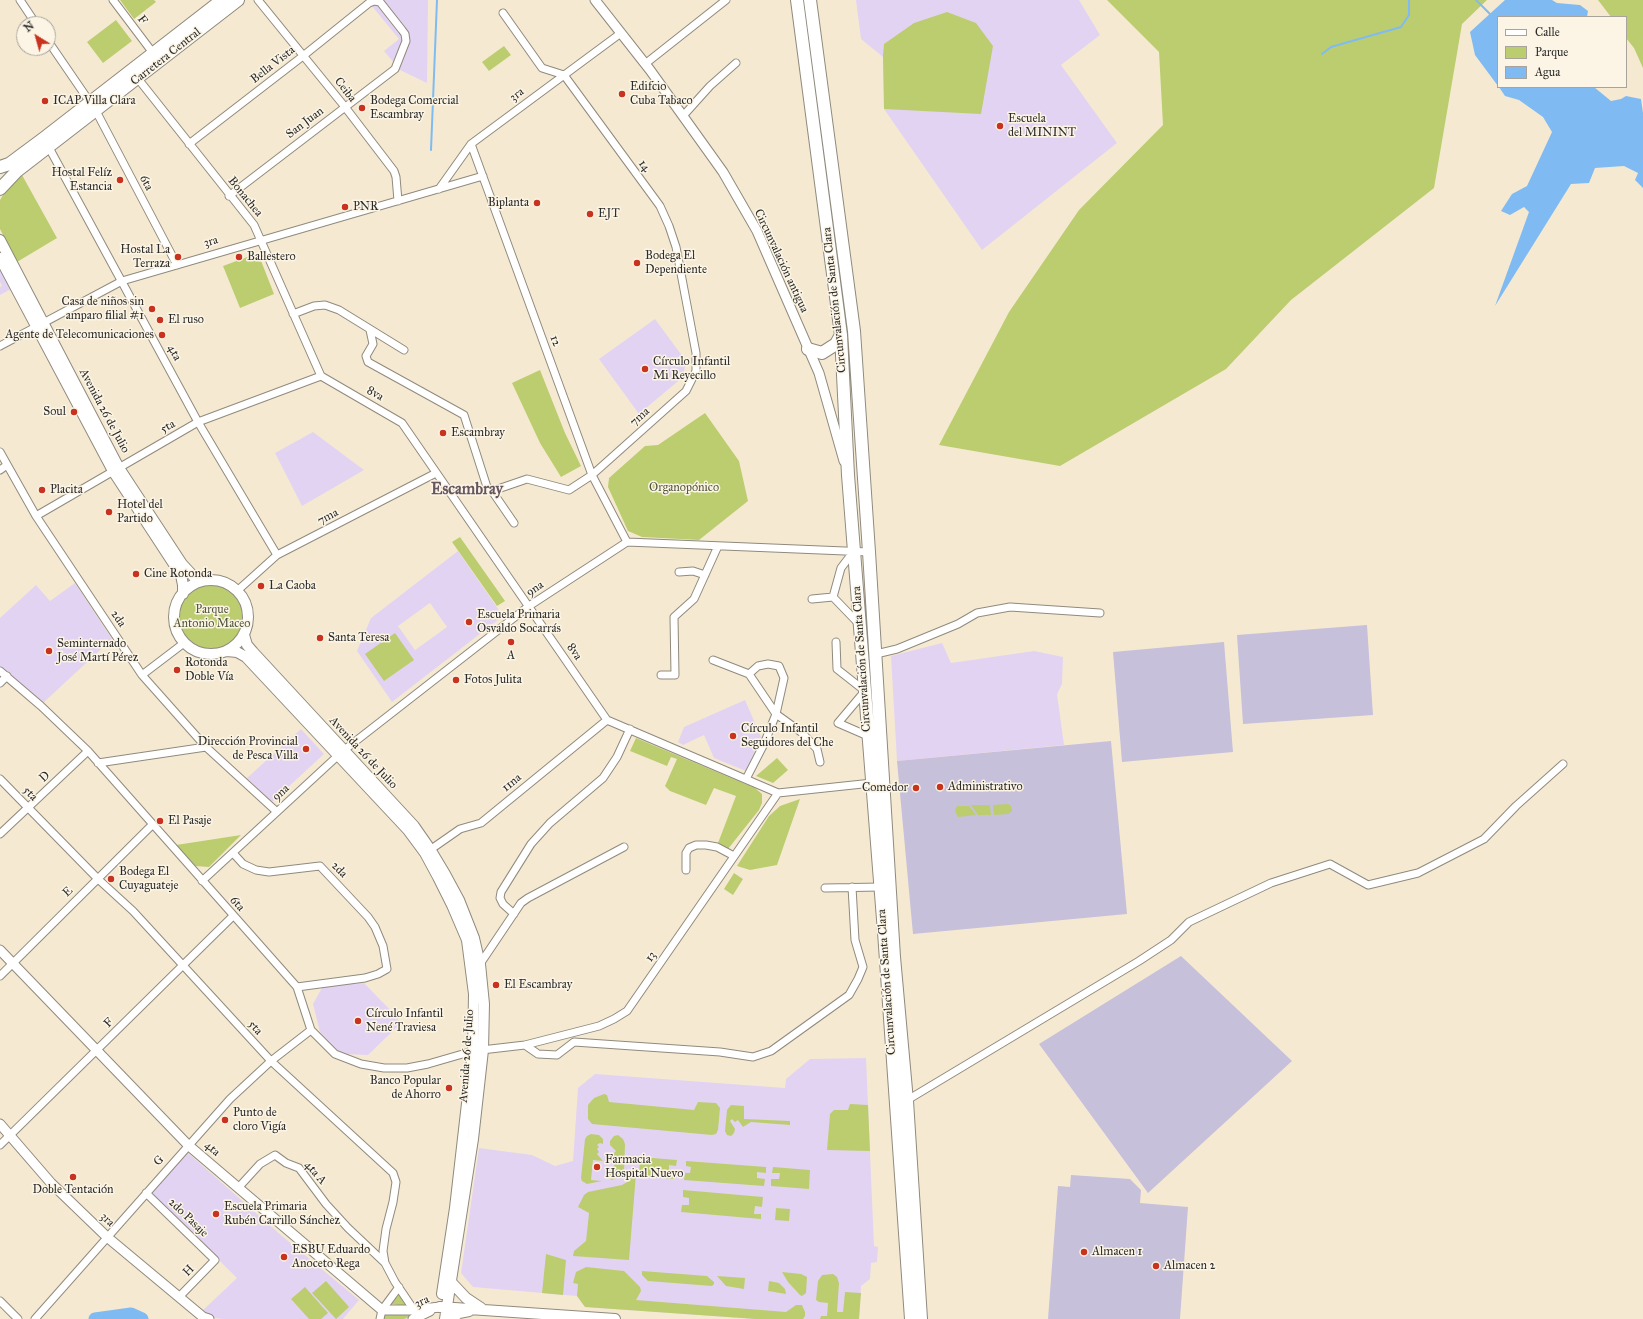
<!DOCTYPE html>
<meta charset="utf-8">
<style>
body{margin:0}
#map{position:relative;width:1643px;height:1319px;overflow:hidden;background:#f5ead1;font-family:"IM FELL Great Primer",serif}
canvas{display:block}
.legend{position:absolute;left:1497px;top:16px;width:130px;height:72px;box-sizing:border-box;background:#fcf5e5;border:1px solid #a8a49b;margin:0;padding:5px 7px;list-style:none;font-size:12px;color:#2b2b2b}
.legend li{display:flex;align-items:center;gap:8px;height:20px}
.legend b{width:20px;border:1px solid #a8a49b}
.north{position:absolute;left:16px;top:16px;width:40px;height:40px;box-sizing:border-box;background:#fcf5e5;border:1px solid #a8a49b;border-radius:50%;rotate:323deg;font-size:11px;font-weight:700;line-height:16px;text-align:center;color:#2b2b2b}
.north::after{content:'';display:block;margin:auto;width:14px;height:18px;background:#c8321e;clip-path:polygon(50% 0,100% 100%,50% 72%,0 100%)}
</style>
<div id="map">
<canvas width="1643" height="1319"></canvas>
<ul class="legend">
<li><b style="height:5px;background:#fff"></b>Calle</li>
<li><b style="height:11px;background:#bccd70"></b>Parque</li>
<li><b style="height:11px;background:#7fbbf2"></b>Agua</li>
</ul>
<div class="north">N</div>
</div>
<script>
const ctx = document.querySelector('canvas').getContext('2d');
ctx.lineJoin = 'round';
function fill(path, color) {
  ctx.fillStyle = color;
  ctx.fill(path, 'evenodd');
}
function poly(rows) {
  const path = new Path2D();
  for (const r of rows) {
    if (r.length === 3) {
      path.moveTo(r[0] + r[2], r[1]);
      path.arc(r[0], r[1], r[2], 0, 2 * Math.PI);
      continue;
    }
    path.moveTo(r[0], r[1]);
    for (let i = 2; i < r.length; i += 2) path.lineTo(r[i], r[i + 1]);
  }
  return path;
}
function strokePath(path, color, width, dash) {
  ctx.strokeStyle = color;
  ctx.lineWidth = width;
  ctx.lineCap = dash ? 'butt' : 'round';
  ctx.setLineDash(dash || []);
  ctx.stroke(path);
}
function label(font, color, halo, rows, align = 'center') {
  ctx.font = font + ' "IM FELL Great Primer",serif';
  ctx.lineWidth = 3;
  ctx.setLineDash([]);
  ctx.textBaseline = 'middle';
  ctx.strokeStyle = halo;
  ctx.fillStyle = color;
  for (const [text, x, y, turn = 0] of rows) {
    ctx.save();
    ctx.translate(x, y);
    ctx.rotate((+turn || 0) * Math.PI / 180);
    ctx.textAlign = isNaN(turn) ? turn : align;
    if (halo) ctx.strokeText(text, 0, 0);
    ctx.fillText(text, 0, 0);
    ctx.restore();
  }
}
const built = poly([
 [367,0,428,0,427,83,400,70,384,51,399,39],
 [856,0,1079,0,1100,35,1061,65,1117,143,982,250,884,109,883,57,861,39],
 [0,268,11,289,0,295,0,287,2,286,0,282],
 [655,319,686,361,683,377,639,414,599,359],
 [313,432,364,470,302,506,275,453],
 [458,551,503,616,392,702,357,651,371,618],
 [430,603,447,627,415,650,398,626],
 [75,583,112,639,43,703,0,667,0,618,36,585,50,601],
 [942,643,951,663,1034,651,1063,657,1062,684,1057,694,1064,745,897,761,891,656],
 [745,700,761,737,746,771,714,758,704,735,683,745,678,742,684,727],
 [301,729,324,754,272,802,247,778],
 [364,983,398,1018,399,1025,368,1055,341,1054,320,1032,313,1004,323,986],
 [866,1058,874,1246,878,1247,877,1262,871,1263,870,1279,861,1286,859,1319,756,1319,585,1307,577,1296,473,1287,461,1273,479,1148,532,1155,555,1166,573,1161,578,1088,595,1074,785,1088,786,1079,810,1059],
 [187,1152,282,1236,359,1300,343,1319,223,1319,214,1318,201,1312,237,1278,151,1193]
]);
const industrial = poly([
 [1367,625,1373,715,1243,724,1237,635],
 [1224,642,1233,752,1122,762,1113,652],
 [1111,741,1127,914,913,934,897,761],
 [1181,956,1292,1061,1148,1193,1039,1044],
 [1071,1175,1130,1179,1141,1190,1140,1203,1188,1207,1180,1319,1048,1319,1058,1186,1070,1187]
]);
const green = poly([
 [120,0,154,0,156,2,134,19],
 [1107,0,1487,0,1462,24,1434,188,1291,300,1226,369,1060,466,939,445,1009,312,1079,210,1163,125,1159,52],
 [1598,0,1643,0,1643,68,1634,48,1626,38,1626,17,1611,17],
 [947,12,976,23,993,46,981,114,884,109,883,56,884,44,914,23],
 [116,20,132,41,103,63,87,42],
 [504,46,511,55,489,71,482,62],
 [22,175,57,238,17,262,0,229,0,200,9,185],
 [258,253,274,294,240,308,223,266],
 [540,370,565,433,581,466,561,477,540,443,512,383],
 [705,413,739,461,748,501,699,540,642,537,628,531,608,487,609,478,645,446,658,445],
 [460,537,505,601,497,606,452,542],
 [212,616,33],
 [395,633,414,660,384,681,365,654],
 [636,738,755,788,762,794,762,803,759,810,728,849,718,843,736,796,714,788,706,805,670,791,665,786,677,759,671,757,667,766,630,751],
 [777,758,788,770,773,783,756,776],
 [800,799,777,865,750,870,737,866,769,816,780,806],
 [1008,804,1011,806,1012,811,1008,814,994,815,993,805],
 [971,805,990,805,991,815,978,815],
 [957,806,969,806,976,815,958,817,955,811],
 [241,835,209,867,195,866,176,845],
 [734,873,743,879,733,895,724,889],
 [604,1094,607,1095,609,1102,694,1110,698,1102,716,1103,720,1108,718,1130,716,1134,712,1135,592,1124,588,1119,588,1105,594,1098],
 [850,1104,868,1105,870,1151,827,1150,830,1114,834,1110,848,1110],
 [731,1105,744,1106,744,1119,790,1121,790,1125,751,1122,743,1127,738,1120,735,1122,732,1119,730,1121,735,1129,734,1133,731,1136,727,1135,725,1131,727,1110],
 [591,1134,599,1135,603,1139,603,1144,600,1143,597,1145,599,1147,597,1149,599,1152,597,1154,603,1161,593,1160,591,1180,602,1181,587,1184,582,1181,581,1178,585,1139,587,1136],
 [618,1135,623,1139,625,1144,624,1173,612,1180,609,1178,608,1175,614,1169,613,1167,615,1164,613,1163,616,1160,613,1154,616,1151,610,1145,610,1141,614,1136],
 [640,1157,677,1160,676,1166,669,1165,669,1172,676,1172,675,1179,639,1176],
 [686,1161,766,1167,766,1173,757,1172,757,1178,765,1179,764,1186,684,1180,685,1173,690,1173,691,1167,686,1166],
 [773,1167,810,1170,809,1189,771,1186,771,1179,779,1179,780,1173,772,1173],
 [634,1173,636,1174,629,1260,573,1256,574,1251,586,1241,589,1213,578,1207,584,1195,588,1192,622,1185,629,1181],
 [683,1190,763,1197,762,1207,755,1206,754,1214,761,1214,761,1219,681,1212,682,1205,689,1205,689,1198,683,1197],
 [776,1208,790,1209,789,1221,775,1220],
 [546,1254,566,1260,563,1295,542,1293],
 [586,1267,624,1271,640,1287,641,1291,636,1300,786,1312,796,1305,802,1305,805,1312,805,1316,803,1319,756,1319,585,1307,577,1296,578,1284,573,1283,576,1272],
 [642,1271,707,1276,714,1282,714,1284,712,1286,648,1281,642,1275],
 [782,1272,801,1274,807,1277,806,1293,802,1296,800,1295,788,1282],
 [833,1274,837,1277,839,1283,837,1312,843,1312,845,1292,861,1293,859,1319,820,1319,821,1316,827,1316,828,1303,819,1302,816,1300,818,1281,822,1275],
 [717,1276,745,1278,744,1289,726,1286],
 [326,1281,349,1307,336,1319,312,1293],
 [769,1281,779,1283,785,1289,786,1294,768,1291],
 [305,1287,328,1313,321,1319,309,1319,291,1299],
 [400,1294,407,1306,391,1304],
 [384,1314,412,1315,412,1316,404,1319,383,1319]
]);
const water = poly([
 [1505,0,1552,0,1557,3,1580,5,1588,11,1587,17,1498,17,1498,86,1475,55,1470,32],
 [1499,87,1594,87,1611,101,1621,99,1626,96,1641,99,1643,113,1643,188,1635,180,1638,173,1624,166,1595,168,1589,183,1571,184,1495,306,1529,212,1524,207,1510,215,1501,211,1512,194,1527,186,1552,132,1543,117,1519,100,1505,96]
]);
const stream = poly([
 [1476,0,1490,14],
 [1322,54,1331,47,1401,27,1409,15,1409,0],
 [431,150,437,0]
]);
const river = poly([
 [95,1319,131,1314,142,1319]
]);
const minor = poly([
 [20,0,36,24],
 [113,0,153,53],
 [258,0,345,107,394,171,396,177,398,201],
 [48,41,96,111,177,265],
 [645,64,726,0],
 [135,75,254,225,321,376],
 [683,116,710,86,736,63],
 [47,144,198,422,277,555],
 [189,144,303,56,369,3,374,1,380,2,402,30,405,34,406,41,395,69,229,196],
 [471,144,592,475,627,542],
 [439,189,471,144,621,33],
 [293,314,314,306,325,305,339,310,404,350],
 [370,330,373,344,366,356,368,362,464,415,487,487,492,491,514,523],
 [0,346,122,281,483,176],
 [321,376,402,423,607,720,778,793,872,783],
 [0,452,36,516,142,675,206,747,277,812],
 [0,470,7,465],
 [492,491,527,479,569,490,592,475,686,391,696,371,696,353,676,247,669,226,660,206,564,75,542,68,503,13],
 [36,516,198,422,321,376],
 [854,551,841,568,833,597,860,625],
 [679,572,693,571,705,575],
 [237,591,277,555,436,473],
 [812,599,833,597],
 [836,642,837,669,865,691,838,723,868,736],
 [876,654,897,649,958,624,977,613,1010,607,1100,613],
 [713,660,749,674,776,714,801,732,817,749,820,762],
 [0,671,41,706,88,751,297,987,311,1030,335,1054,361,1064,384,1068,407,1068,428,1064,473,1051,525,1045,599,1026,614,1019,627,1011,778,793],
 [142,675,184,643],
 [661,675,675,675,674,617,694,599,718,546],
 [0,683,7,676],
 [98,763,206,747],
 [0,779,98,879,133,911,271,1061,393,1173,396,1182,393,1202,386,1229,383,1251,385,1263,395,1282,416,1313],
 [746,779,764,744,776,714,784,678,779,666,768,664,758,666,749,674],
 [0,834,88,751],
 [427,852,460,829,481,823,607,720],
 [233,853,243,864,256,870,269,872,320,866,368,917,375,927,383,946,387,969,378,974,365,978,297,987],
 [686,870,686,853,689,848,696,845,706,845,717,847,734,856],
 [202,881,343,751,529,606,627,542,869,552],
 [825,888,880,887],
 [514,914,503,904,500,898,501,892,531,844,550,823,603,778,617,757,630,729],
 [480,964,521,903,528,898,624,847],
 [0,976,152,825],
 [525,1045,538,1054,557,1055,574,1042,720,1052,753,1057,771,1051,849,995,858,979,863,967,855,940,852,887],
 [904,1102,1139,961,1171,940,1189,922,1271,883,1330,864,1368,885,1418,873,1484,839,1516,806,1563,764],
 [0,1145,233,916],
 [239,1187,260,1164,275,1155,286,1163,299,1168,326,1204,348,1228,385,1263],
 [146,1193,215,1260,179,1297],
 [0,1301,18,1319],
 [35,1319,230,1099,271,1061,311,1030],
 [380,1319,382,1310,399,1287]
]);
const tertiary = poly([
 [595,0,650,70,723,172,757,231,819,373,844,461],
 [0,950,188,1145,382,1310,413,1310,440,1307],
 [0,1124,51,1183,107,1237,203,1317,209,1319],
 [413,1319,430,1311]
]);
const secondary = poly([
 [0,240,119,468,182,564,195,578,202,581],
 [0,258,113,471,181,575,183,585,183,594],
 [211,617,37],
 [244,635,247,645,253,652,414,826,430,849,445,874,459,900,474,938,480,964,484,1004,483,1050,473,1139,445,1319],
 [227,651,237,652,246,657,408,830,425,853,438,877,452,905,467,940,474,994,473,1051,455,1208,442,1294],
 [451,1282,466,1298,481,1308],
 [440,1307,615,1319],
 [451,1319,459,1313,469,1311]
]);
const primary = poly([
 [0,167,9,164,44,138,222,0],
 [0,189,17,171,238,0]
]);
const trunk = poly([
 [797,0,841,335,848,475,884,932,911,1319],
 [810,0,854,331,869,552,894,957,907,1101,921,1319],
 [808,349,822,353,836,344,841,335]
]);
const markers = [
 [622,94,4,"#c8321e"],
 [45,101,4,"#c8321e"],
 [362,108,4,"#c8321e"],
 [1000,126,4,"#c8321e"],
 [120,180,4,"#c8321e"],
 [537,203,4,"#c8321e"],
 [345,207,4,"#c8321e"],
 [590,214,4,"#c8321e"],
 [178,257,4,"#c8321e"],
 [239,257,4,"#c8321e"],
 [637,263,4,"#c8321e"],
 [152,309,4,"#c8321e"],
 [160,320,4,"#c8321e"],
 [162,335,4,"#c8321e"],
 [645,369,4,"#c8321e"],
 [74,412,4,"#c8321e"],
 [443,433,4,"#c8321e"],
 [42,490,4,"#c8321e"],
 [109,512,4,"#c8321e"],
 [136,574,4,"#c8321e"],
 [261,586,4,"#c8321e"],
 [469,622,4,"#c8321e"],
 [320,638,4,"#c8321e"],
 [511,642,4,"#c8321e"],
 [49,651,4,"#c8321e"],
 [177,670,4,"#c8321e"],
 [456,680,4,"#c8321e"],
 [733,736,4,"#c8321e"],
 [306,749,4,"#c8321e"],
 [940,787,4,"#c8321e"],
 [916,788,4,"#c8321e"],
 [160,821,4,"#c8321e"],
 [111,879,4,"#c8321e"],
 [496,985,4,"#c8321e"],
 [358,1021,4,"#c8321e"],
 [449,1088,4,"#c8321e"],
 [225,1120,4,"#c8321e"],
 [597,1167,4,"#c8321e"],
 [73,1177,4,"#c8321e"],
 [216,1214,4,"#c8321e"],
 [1084,1252,4,"#c8321e"],
 [284,1257,4,"#c8321e"],
 [1156,1266,4,"#c8321e"]
];
const streetNames = [
 ["F",142,20,53],
 ["Carretera Central",166,57,-38],
 ["Bella Vista",273,65,-38],
 ["Ceiba",345,90,52],
 ["3ra",517,95,-37],
 ["San Juan",305,123,-37],
 ["14",644,166,54],
 ["6ta",146,183,62],
 ["Bonachea",245,197,51],
 ["3ra",211,242,-16],
 ["Circunvalación antigua",781,261,65],
 ["Circunvalación de Santa Clara",835,300,-96],
 ["12",555,341,70],
 ["4ta",174,353,62],
 ["8va",375,394,30],
 ["Avenida 26 de Julio",104,411,62],
 ["7ma",640,417,-42],
 ["5ta",168,427,-30],
 ["7ma",328,517,-28],
 ["9na",535,589,-34],
 ["2da",118,619,56],
 ["8va",574,652,56],
 ["Circunvalación de Santa Clara",862,659,-94],
 ["Avenida 26 de Julio",363,753,47],
 ["D",45,777,-43],
 ["11na",512,783,-40],
 ["9na",281,793,-43],
 ["5ta",30,794,45],
 ["2da",339,870,46],
 ["E",68,892,-44],
 ["6ta",237,904,48],
 ["13",651,957,-55],
 ["Circunvalación de Santa Clara",887,982,-94],
 ["F",109,1023,-45],
 ["5ta",255,1028,48],
 ["Avenida 26 de Julio",467,1056,-86],
 ["4ta",212,1149,40],
 ["G",159,1161,-49],
 ["4ta A",315,1173,49],
 ["2do Pasaje",188,1218,44],
 ["3ra",107,1220,44],
 ["H",189,1271,-46],
 ["3ra",422,1302,-24]
];
const poiNames = [
 ["Edifcio",630,87],
 ["Cuba Tabaco",630,101],
 ["ICAP Villa Clara",53,101],
 ["Bodega Comercial",370,101],
 ["Escambray",370,115],
 ["Escuela",1008,119],
 ["del MININT",1008,133],
 ["Hostal Felíz",112,173,"right"],
 ["Estancia",112,187,"right"],
 ["Biplanta",529,203,"right"],
 ["PNR",353,207],
 ["EJT",598,214],
 ["Hostal La",170,250,"right"],
 ["Terraza",170,264,"right"],
 ["Bodega El",645,256],
 ["Dependiente",645,270],
 ["Ballestero",247,257],
 ["Casa de niños sin",144,302,"right"],
 ["amparo filial #1",144,316,"right"],
 ["El ruso",168,320],
 ["Agente de Telecomunicaciones",154,335,"right"],
 ["Círculo Infantil",653,362],
 ["Mi Reyecillo",653,376],
 ["Soul",66,412,"right"],
 ["Escambray",451,433],
 ["Placita",50,490],
 ["Hotel del",117,505],
 ["Partido",117,519],
 ["Cine Rotonda",144,574],
 ["La Caoba",269,586],
 ["Escuela Primaria",477,615],
 ["Osvaldo Socarrás",477,629],
 ["Santa Teresa",328,638],
 ["Seminternado",57,644],
 ["José Martí Pérez",57,658],
 ["A",511,656,"center"],
 ["Rotonda",185,663],
 ["Doble Vía",185,677],
 ["Fotos Julita",464,680],
 ["Círculo Infantil",741,729],
 ["Seguidores del Che",741,743],
 ["Dirección Provincial",298,742,"right"],
 ["de Pesca Villa",298,756,"right"],
 ["Administrativo",948,787],
 ["Comedor",908,788,"right"],
 ["El Pasaje",168,821],
 ["Bodega El",119,872],
 ["Cuyaguateje",119,886],
 ["El Escambray",504,985],
 ["Círculo Infantil",366,1014],
 ["Nené Traviesa",366,1028],
 ["Banco Popular",441,1081,"right"],
 ["de Ahorro",441,1095,"right"],
 ["Punto de",233,1113],
 ["cloro Vigía",233,1127],
 ["Farmacia",605,1160],
 ["Hospital Nuevo",605,1174],
 ["Doble Tentación",73,1190,"center"],
 ["Escuela Primaria",224,1207],
 ["Rubén Carrillo Sánchez",224,1221],
 ["ESBU Eduardo",292,1250],
 ["Anoceto Rega",292,1264],
 ["Almacen 1",1092,1252],
 ["Almacen 2",1164,1266]
];
const parkNames = [
 ["Organopónico",684,488],
 ["Parque",212,610],
 ["Antonio Maceo",212,624]
];
const districtNames = [
 ["Escambray",467,490]
];
fill(built, '#e3d3f2');
fill(industrial, '#c6c0da');
fill(green, '#bccd70');
fill(water, '#7fbbf2');
strokePath(stream, '#7fbbf2', 2);
strokePath(river, '#7fbbf2', 13);
strokePath(minor, '#908a7e', 9);
strokePath(tertiary, '#908a7e', 11);
strokePath(secondary, '#908a7e', 12);
strokePath(primary, '#908a7e', 14);
strokePath(trunk, '#908a7e', 14);
strokePath(minor, '#fff', 7);
strokePath(tertiary, '#fff', 9);
strokePath(secondary, '#fff', 10);
strokePath(primary, '#fff', 12);
strokePath(trunk, '#fff', 12);
for (const [x, y, r, color] of markers) {
  const dot = new Path2D();
  dot.arc(x, y, r, 0, 2 * Math.PI);
  ctx.fillStyle = color;
  ctx.fill(dot);
  strokePath(dot, '#fcf5e5', 1.5);
}
label('12px', '#2b2b2b', '#fcf5e5', streetNames);
label('12px', '#2b2b2b', '#fcf5e5', poiNames, 'left');
label('12px', '#4f543c', '#fcf5e5', parkNames);
label('bold 16px', '#675660', '#fcf5e5', districtNames);
</script>
